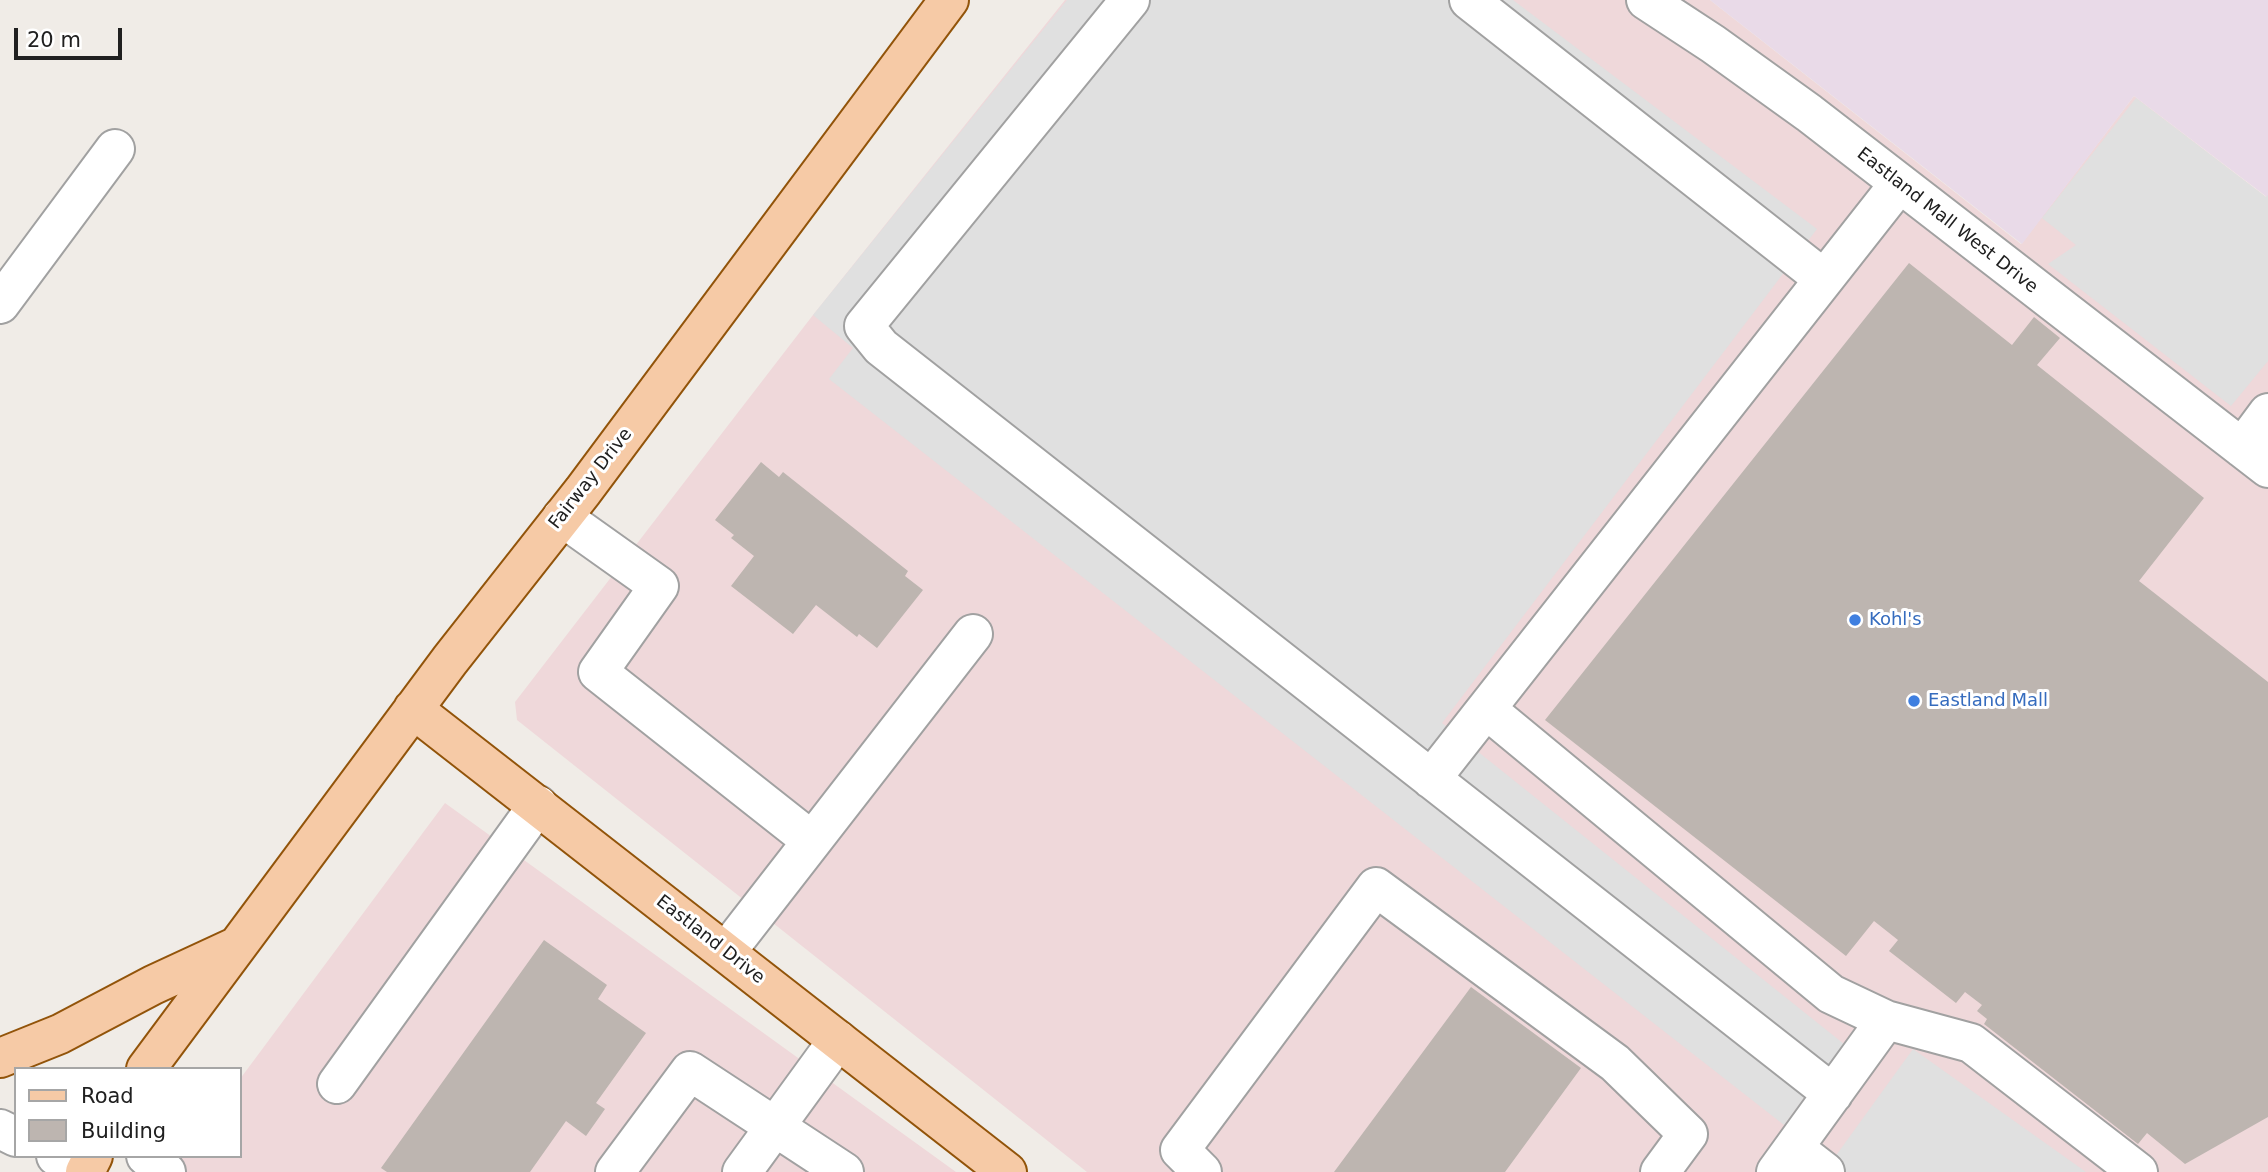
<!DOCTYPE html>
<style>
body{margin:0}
#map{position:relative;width:2268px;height:1172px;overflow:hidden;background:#f0ece7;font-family:"DejaVu Sans",sans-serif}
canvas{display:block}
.legend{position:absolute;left:14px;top:1067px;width:228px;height:91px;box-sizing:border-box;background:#fff;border:2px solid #a6a6a6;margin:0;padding:9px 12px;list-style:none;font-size:21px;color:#202020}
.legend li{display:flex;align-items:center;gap:14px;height:35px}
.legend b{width:35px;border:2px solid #a6a6a6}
.scale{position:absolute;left:14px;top:28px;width:108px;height:32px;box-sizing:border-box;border:4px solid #202020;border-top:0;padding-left:9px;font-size:21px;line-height:24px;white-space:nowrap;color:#202020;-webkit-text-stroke:5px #fff;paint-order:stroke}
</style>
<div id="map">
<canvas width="2268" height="1172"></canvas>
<ul class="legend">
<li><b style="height:9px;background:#f6caa6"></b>Road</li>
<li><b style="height:19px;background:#bdb5b0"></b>Building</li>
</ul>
<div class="scale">20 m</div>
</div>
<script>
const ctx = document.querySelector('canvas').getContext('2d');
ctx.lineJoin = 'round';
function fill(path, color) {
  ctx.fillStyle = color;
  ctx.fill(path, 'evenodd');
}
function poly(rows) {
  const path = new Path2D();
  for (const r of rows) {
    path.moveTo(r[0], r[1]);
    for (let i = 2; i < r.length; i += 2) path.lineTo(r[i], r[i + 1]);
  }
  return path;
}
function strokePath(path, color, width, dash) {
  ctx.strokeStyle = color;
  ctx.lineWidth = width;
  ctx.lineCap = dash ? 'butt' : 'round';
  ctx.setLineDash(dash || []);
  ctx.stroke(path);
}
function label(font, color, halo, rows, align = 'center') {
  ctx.font = font + ' "DejaVu Sans",sans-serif';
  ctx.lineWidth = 6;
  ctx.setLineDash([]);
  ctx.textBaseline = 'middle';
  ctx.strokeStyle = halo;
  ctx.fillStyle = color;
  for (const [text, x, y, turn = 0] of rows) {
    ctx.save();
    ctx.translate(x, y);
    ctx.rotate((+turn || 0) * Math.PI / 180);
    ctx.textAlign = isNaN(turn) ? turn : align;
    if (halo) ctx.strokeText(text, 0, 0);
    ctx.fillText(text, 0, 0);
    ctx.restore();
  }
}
const commercial = poly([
 [1065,0,1710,0,2021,244,2134,96,2266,197,2268,195,2268,1172,1087,1172,517,720,515,702,813,315],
 [445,803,956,1172,170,1172,182,1156,240,1156,240,1079]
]);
const industrial = poly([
 [1710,0,2268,0,2268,195,2267,197,2134,96,2022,244]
]);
const parking = poly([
 [1067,0,1513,0,1817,229,1442,723,1844,1044,1784,1125,829,379,853,348,813,315],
 [2136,98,2266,197,2268,195,2268,361,2231,406,2048,264,2076,245,2042,218],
 [1913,1049,2086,1172,1824,1172]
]);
const building = poly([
 [1909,263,2012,345,2034,317,2060,338,2037,365,2204,498,2139,581,2268,682,2268,1117,2185,1164,2147,1133,2138,1144,1984,1024,1987,1019,1977,1011,1982,1005,1965,992,1956,1003,1889,951,1898,940,1874,921,1846,956,1545,720],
 [761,462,779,477,783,472,908,571,905,576,923,590,877,648,859,634,857,637,816,605,793,634,731,586,754,556,731,538,734,535,715,520],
 [544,940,607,985,598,999,646,1033,596,1103,605,1109,586,1136,566,1121,530,1172,387,1172,381,1168],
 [1471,987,1581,1068,1505,1172,1334,1172]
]);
const minor = poly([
 [1130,0,864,326,881,347,1833,1094],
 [1469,0,1824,279],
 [1646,0,1713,44,1809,113,2268,468],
 [0,304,115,149],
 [2242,448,2268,413],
 [562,517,659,586,598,672,812,841],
 [1431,779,1486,709],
 [726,952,973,634],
 [1886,1020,1831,994,1486,709,1899,184],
 [337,1084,538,805],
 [0,1129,16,1137],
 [1794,1148,1825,1172],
 [56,1156,85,1170],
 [146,1156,166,1172],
 [615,1172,690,1071,844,1172],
 [742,1172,838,1040],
 [1202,1172,1180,1150,1376,887,1615,1063,1688,1134,1660,1172],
 [1776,1172,1886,1020,1971,1043,2138,1172]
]);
const major = poly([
 [413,709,1007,1172],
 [0,1058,60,1034,153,985,233,948],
 [146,1069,450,660,583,491,949,0],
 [85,1172,93,1156]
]);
const markers = [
 [1855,620,7,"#3f7fe0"],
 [1914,701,7,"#3f7fe0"]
];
const streetNames = [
 ["Eastland Mall West Drive",1947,221,38],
 ["Fairway Drive",591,479,-52],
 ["Eastland Drive",710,940,38]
];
const shopNames = [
 ["Kohl's",1869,620],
 ["Eastland Mall",1928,701]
];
fill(commercial, '#efd8da');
fill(industrial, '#e9dae8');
fill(parking, '#e0e0e0');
fill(building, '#bdb5b0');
strokePath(minor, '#a1a1a1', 42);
strokePath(major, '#92540a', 42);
strokePath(minor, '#fff', 38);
strokePath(major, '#f6caa6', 38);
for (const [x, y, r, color] of markers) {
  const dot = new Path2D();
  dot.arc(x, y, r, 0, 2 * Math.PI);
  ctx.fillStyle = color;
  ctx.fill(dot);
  strokePath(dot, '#fff', 2.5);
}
label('18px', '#202020', '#fff', streetNames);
label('18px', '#366cbe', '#fff', shopNames, 'left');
</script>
